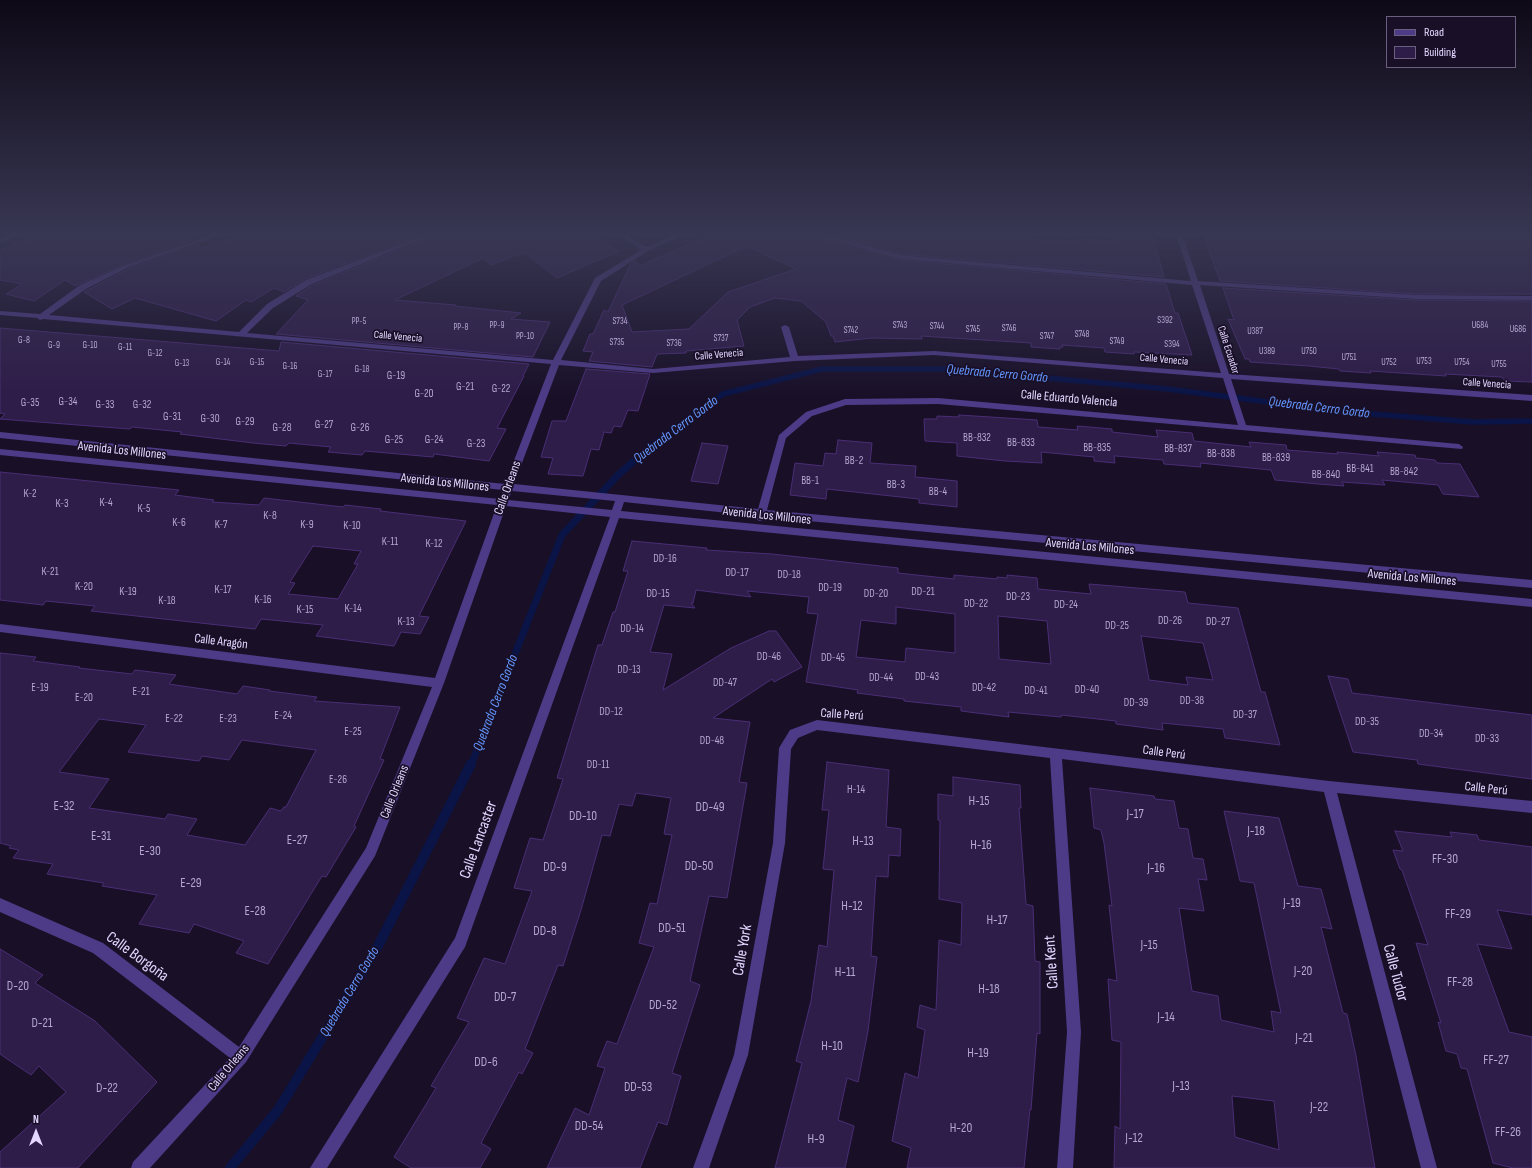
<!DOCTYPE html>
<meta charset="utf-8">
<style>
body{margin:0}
#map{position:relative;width:1532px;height:1168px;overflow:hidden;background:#191028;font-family:"Sofia Sans Condensed",sans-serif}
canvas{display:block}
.legend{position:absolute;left:1386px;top:16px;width:130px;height:52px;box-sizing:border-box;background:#191028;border:1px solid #6a5f7e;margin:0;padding:5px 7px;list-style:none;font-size:12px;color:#e3d6ff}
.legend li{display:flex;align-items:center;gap:8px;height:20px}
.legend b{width:20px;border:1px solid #6a5f7e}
.north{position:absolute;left:16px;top:1112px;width:40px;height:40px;-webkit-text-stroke:3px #191028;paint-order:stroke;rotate:0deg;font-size:11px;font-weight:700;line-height:16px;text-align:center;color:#e3d6ff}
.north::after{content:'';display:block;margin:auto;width:14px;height:18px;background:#e3d6ff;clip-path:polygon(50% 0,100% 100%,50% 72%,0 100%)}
</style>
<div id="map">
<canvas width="1532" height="1168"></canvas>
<ul class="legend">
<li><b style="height:5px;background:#4d3b87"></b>Road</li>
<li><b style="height:11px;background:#2e1c49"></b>Building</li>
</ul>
<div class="north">N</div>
</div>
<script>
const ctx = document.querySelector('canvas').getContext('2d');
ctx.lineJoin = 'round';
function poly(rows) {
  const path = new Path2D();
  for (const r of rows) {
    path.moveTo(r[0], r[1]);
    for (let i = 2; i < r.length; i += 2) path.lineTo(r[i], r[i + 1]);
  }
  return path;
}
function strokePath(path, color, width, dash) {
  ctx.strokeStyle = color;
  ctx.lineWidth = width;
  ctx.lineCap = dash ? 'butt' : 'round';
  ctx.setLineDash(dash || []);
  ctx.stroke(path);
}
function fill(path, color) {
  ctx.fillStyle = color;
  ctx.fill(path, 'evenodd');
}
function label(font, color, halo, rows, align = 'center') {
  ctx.font = font + ' "Sofia Sans Condensed",sans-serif';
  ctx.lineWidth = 3.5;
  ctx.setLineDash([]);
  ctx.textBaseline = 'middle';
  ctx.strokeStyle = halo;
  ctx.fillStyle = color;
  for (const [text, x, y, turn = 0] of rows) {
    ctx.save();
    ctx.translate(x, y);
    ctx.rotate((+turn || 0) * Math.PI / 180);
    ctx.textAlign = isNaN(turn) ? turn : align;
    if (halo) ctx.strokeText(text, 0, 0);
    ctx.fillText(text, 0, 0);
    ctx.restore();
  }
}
const streamFar2 = poly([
 [632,462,654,443,723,394,822,369,948,369,1168,389,1347,412,1473,422,1532,421]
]);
const streamFar1 = poly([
 [471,765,562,535,619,474,634,461]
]);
const stream = poly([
 [230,1168,278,1110,378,946,471,764]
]);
const building = poly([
 [39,234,187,234,193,240,125,264,75,286,65,280,34,301,6,294,22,284,0,280,0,250,39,234],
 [244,234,424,234,305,279,284,292,274,288,251,302,246,300,216,321,135,298,112,309,84,292,130,268,198,244,201,248,244,234],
 [436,234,591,234,619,251,557,278,524,252,491,265,483,258,395,300,456,305,455,306,521,313,511,319,550,322,533,357,276,334,308,300,296,296,313,285,436,235,436,234],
 [713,234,816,234,824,239,900,260,1166,284,1175,313,1178,313,1192,355,1134,352,1134,354,1105,352,1104,348,1062,345,1063,347,1060,347,1060,349,1031,347,1031,343,921,336,922,339,871,338,835,342,833,336,831,336,826,322,801,301,775,298,750,307,737,320,744,346,686,351,686,353,657,354,652,367,589,361,593,352,583,351,590,334,593,334,604,310,608,312,631,263,635,261,641,265,713,234],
 [747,246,796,269,728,292,689,329,632,332,622,305,747,246],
 [828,234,963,234,1044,240,1079,241,1079,239,1116,241,1113,234,1152,234,1164,277,900,254,828,234],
 [1203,234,1525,234,1532,240,1532,294,1417,294,1220,281,1203,234],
 [1223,288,1417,300,1532,301,1532,382,1505,381,1502,377,1445,374,1446,376,1370,371,1371,373,1340,371,1339,369,1309,366,1250,362,1249,359,1245,359,1228,319,1234,320,1223,288],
 [0,328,279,351,281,342,529,364,523,376,524,376,497,428,506,429,489,461,434,454,433,457,365,451,362,455,328,452,331,447,289,443,286,446,253,443,180,434,182,432,132,427,130,429,0,419,5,414,0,413,0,328],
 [586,369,650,374,638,411,628,410,621,427,614,426,611,433,604,432,599,450,591,449,583,476,548,474,553,458,541,457,552,421,566,421,586,369],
 [959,415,1037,420,1038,427,1078,430,1077,426,1112,429,1112,432,1158,437,1156,430,1192,433,1194,441,1251,447,1249,442,1286,445,1287,450,1338,454,1337,452,1379,456,1377,452,1415,455,1416,458,1435,460,1437,463,1460,464,1479,497,1443,494,1438,485,1382,480,1385,485,1342,482,1344,486,1318,484,1275,480,1271,470,1200,463,1201,467,1164,464,1163,460,1116,456,1114,456,1115,463,1094,461,1094,457,1041,452,1042,463,1005,461,957,456,957,443,925,441,924,419,937,419,937,416,959,417,959,415],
 [838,440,872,443,870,463,916,466,915,477,957,481,957,507,919,503,919,499,827,489,826,499,790,495,795,463,823,466,825,453,836,454,838,440],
 [702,443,728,446,718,484,691,481,702,443],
 [0,472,179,490,175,495,214,500,212,502,259,505,264,498,343,507,345,505,381,509,380,511,466,521,419,616,429,617,420,634,401,632,394,646,316,636,323,625,261,619,255,629,91,611,95,606,46,601,43,605,0,600,0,472],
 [313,546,361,551,354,564,358,564,338,599,288,594,295,583,290,582,313,546],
 [632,541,707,548,706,550,772,554,898,568,898,573,954,579,954,575,997,579,997,577,1007,578,1007,575,1037,578,1038,589,1091,594,1089,584,1185,592,1188,603,1238,608,1261,692,1265,692,1280,745,1225,738,1223,729,1162,723,1163,730,1116,724,1116,721,1061,715,1061,717,1008,712,1009,717,961,711,961,707,904,701,904,699,857,693,858,690,806,682,818,614,807,613,809,597,747,591,751,597,696,590,693,603,691,603,695,608,664,605,650,652,672,654,663,690,731,648,769,631,776,631,802,667,774,682,772,679,713,718,750,722,739,782,747,783,727,898,709,896,690,981,700,985,672,1073,681,1076,667,1125,658,1122,640,1168,547,1168,575,1108,589,1115,605,1068,597,1066,607,1041,617,1044,654,947,639,943,650,903,657,904,672,835,664,834,671,798,636,793,632,806,619,804,610,836,602,835,581,910,563,966,558,965,525,1049,533,1053,522,1074,519,1072,481,1143,491,1149,480,1168,411,1168,394,1157,436,1088,431,1086,469,1022,457,1018,484,958,505,964,532,891,514,888,530,838,543,840,563,779,557,778,598,645,602,645,613,612,615,612,628,571,623,571,632,541],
 [896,607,955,614,955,653,906,648,905,662,856,657,861,620,896,624,896,607],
 [998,616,1047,621,1051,664,999,659,998,616],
 [1141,636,1203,643,1213,680,1186,677,1188,685,1149,680,1141,636],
 [0,653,36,657,33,661,80,667,79,668,132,674,135,670,176,675,169,684,237,694,243,686,270,690,269,691,317,697,314,701,400,707,380,759,384,760,354,826,356,827,326,877,322,876,268,964,236,953,244,941,194,924,189,933,139,924,157,895,102,886,104,883,47,874,53,864,13,858,19,850,9,848,11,846,0,843,0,653],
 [99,719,146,725,128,752,199,761,202,756,229,760,242,740,316,750,286,807,284,807,281,811,270,808,245,845,187,835,197,819,168,814,165,819,89,808,109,779,59,772,99,719],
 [1328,676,1348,679,1352,693,1532,715,1532,779,1418,764,1417,760,1353,752,1328,676],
 [827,762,889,770,886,827,901,829,900,856,889,855,888,877,876,876,871,956,877,957,868,1031,858,1082,847,1078,838,1120,854,1126,845,1168,775,1168,802,1063,796,1061,811,1001,819,945,827,947,834,870,823,869,829,810,822,810,827,762],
 [953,777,1020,785,1021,808,1019,808,1026,904,1033,906,1035,961,1040,962,1040,1034,1037,1033,1031,1110,1030,1109,1024,1168,907,1168,911,1148,892,1141,905,1073,918,1078,925,1030,917,1027,920,1005,936,1010,939,940,961,945,962,903,939,899,940,821,938,820,938,794,953,796,953,777],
 [1090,788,1154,796,1155,799,1174,801,1179,828,1188,829,1193,858,1203,859,1207,880,1198,879,1204,911,1179,908,1192,991,1218,996,1221,1020,1274,1032,1271,1011,1281,1013,1254,883,1240,881,1224,811,1279,818,1298,886,1321,889,1332,929,1321,927,1343,1013,1347,1014,1356,1056,1375,1168,1114,1168,1115,1126,1120,1129,1121,1042,1112,1040,1108,979,1117,981,1109,905,1112,906,1104,843,1101,830,1094,828,1090,788],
 [1232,1096,1274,1101,1279,1150,1235,1137,1232,1096],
 [1395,831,1452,837,1450,832,1477,835,1479,840,1532,847,1532,915,1497,910,1512,949,1477,944,1509,1032,1532,1037,1532,1168,1513,1168,1493,1163,1467,1069,1461,1068,1457,1054,1446,1051,1438,1022,1441,1023,1416,943,1428,945,1402,870,1400,869,1393,850,1403,851,1395,831],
 [0,949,43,975,35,983,95,1021,157,1082,78,1168,0,1168,0,1152,66,1092,39,1066,31,1075,0,1054,0,949]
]);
const minor = poly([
 [13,234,21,234,0,243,0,239,13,234],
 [215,234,223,234,129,267,86,289,49,315,239,332,267,304,306,280,427,234,435,234,312,284,273,308,247,333,553,360,595,278,641,250,618,234,625,234,646,247,677,234,685,234,648,251,601,281,561,360,653,369,790,357,781,327,785,325,789,327,798,356,934,351,1221,373,1192,285,900,259,824,238,817,234,824,234,900,255,1191,281,1176,234,1182,234,1198,281,1417,295,1532,296,1532,300,1417,299,1200,285,1229,374,1532,395,1532,401,1231,379,1246,425,1459,444,1463,447,1462,449,938,404,846,405,812,416,786,438,767,510,1532,580,1532,588,765,517,763,520,760,521,757,520,756,516,624,502,621,511,1532,599,1532,607,619,518,465,947,327,1168,310,1168,455,938,610,517,506,506,444,683,375,856,246,1062,150,1168,131,1168,133,1162,230,1058,93,953,0,912,0,898,103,943,239,1047,366,848,432,687,0,632,0,624,435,678,497,505,0,455,0,449,500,499,503,490,0,438,0,432,505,484,551,364,43,319,40,320,37,318,0,315,0,311,40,314,80,285,125,265,215,234],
 [934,355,1223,378,1238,425,938,398,845,399,806,412,779,435,758,509,514,484,559,365,653,373,795,361,934,355],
 [512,491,615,501,612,510,508,500,512,491],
 [817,720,1329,781,1532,801,1532,813,1337,793,1437,1168,1421,1168,1324,792,1062,759,1081,1032,1073,1168,1057,1168,1067,1032,1050,758,817,730,798,738,791,749,785,843,748,1055,709,1168,693,1168,734,1055,773,843,779,748,790,730,817,720]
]);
const farNumbernames = [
 ["S392",1165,321],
 ["PP-5",359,322],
 ["S734",620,322],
 ["PP-9",497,326],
 ["S743",900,326],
 ["U684",1480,326],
 ["S744",937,327],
 ["PP-8",461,328],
 ["S746",1009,329],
 ["S745",973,330],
 ["U686",1518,330],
 ["S742",851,331],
 ["U387",1255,332],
 ["S748",1082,335],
 ["PP-10",525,337],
 ["S747",1047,337],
 ["S737",721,339],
 ["G-8",24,341],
 ["S749",1117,342],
 ["S735",617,343],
 ["S736",674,344],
 ["S394",1172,345],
 ["G-9",54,346],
 ["G-10",90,346],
 ["G-11",125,348],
 ["U389",1267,352],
 ["U750",1309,352],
 ["G-12",155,354],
 ["U751",1349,358],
 ["U753",1424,362],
 ["G-14",223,363],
 ["G-15",257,363],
 ["U752",1389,363],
 ["U754",1462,363],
 ["G-13",182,364],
 ["U755",1499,365],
 ["G-16",290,367],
 ["G-18",362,370],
 ["G-17",325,375]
];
const farStreetnames = [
 ["Calle Venecia",398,337,5],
 ["Calle Ecuador",1228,350,72],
 ["Calle Venecia",719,355,-5],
 ["Calle Venecia",1164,360,5],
 ["Calle Venecia",1487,384,4]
];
const numberNames = [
 ["G-19",396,376],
 ["G-21",465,387],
 ["G-22",501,389],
 ["G-20",424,394],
 ["G-34",68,402],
 ["G-35",30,403],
 ["G-33",105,405],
 ["G-32",142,405],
 ["G-31",172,417],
 ["G-30",210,419],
 ["G-29",245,422],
 ["G-27",324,425],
 ["G-28",282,428],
 ["G-26",360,428],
 ["BB-832",977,438],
 ["G-25",394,440],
 ["G-24",434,440],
 ["BB-833",1021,443],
 ["G-23",476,444],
 ["BB-835",1097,448],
 ["BB-837",1178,449],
 ["BB-838",1221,454],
 ["BB-839",1276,458],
 ["BB-2",854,461],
 ["BB-841",1360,469],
 ["BB-842",1404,472],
 ["BB-840",1326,475],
 ["BB-1",810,481],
 ["BB-3",896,485],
 ["BB-4",938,492],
 ["K-2",30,494],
 ["K-4",106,503],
 ["K-3",62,504],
 ["K-5",144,509],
 ["K-8",270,516],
 ["K-6",179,523],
 ["K-7",221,525],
 ["K-9",307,525],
 ["K-10",352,526],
 ["K-11",390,542],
 ["K-12",434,544],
 ["DD-16",665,559],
 ["K-21",50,572],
 ["DD-17",737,573],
 ["DD-18",789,575],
 ["K-20",84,587],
 ["DD-19",830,588],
 ["K-17",223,590],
 ["K-19",128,592],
 ["DD-21",923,592],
 ["DD-15",658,594],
 ["DD-20",876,594],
 ["DD-23",1018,597],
 ["K-16",263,600],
 ["K-18",167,601],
 ["DD-22",976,604],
 ["DD-24",1066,605],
 ["K-14",353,609],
 ["K-15",305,610],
 ["DD-26",1170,621],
 ["K-13",406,622],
 ["DD-27",1218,622],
 ["DD-25",1117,626],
 ["DD-14",632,629],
 ["DD-46",769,657],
 ["DD-45",833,658],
 ["DD-13",629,670],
 ["DD-43",927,677],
 ["DD-44",881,678],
 ["DD-47",725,683],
 ["E-19",40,688],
 ["DD-42",984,688],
 ["DD-40",1087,690],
 ["DD-41",1036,691],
 ["E-21",141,692],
 ["E-20",84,698],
 ["DD-38",1192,701],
 ["DD-39",1136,703],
 ["DD-12",611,712],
 ["DD-37",1245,715],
 ["E-24",283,716],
 ["E-22",174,719],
 ["E-23",228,719],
 ["DD-35",1367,722],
 ["E-25",353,732],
 ["DD-34",1431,734],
 ["DD-33",1487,739],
 ["DD-48",712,741],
 ["DD-11",598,765],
 ["E-26",338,780],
 ["H-14",856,790]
];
const streetNames = [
 ["Calle Eduardo Valencia",1069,399,5],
 ["Avenida Los Millones",122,451,6],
 ["Avenida Los Millones",445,483,6],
 ["Calle Orleans",508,488,-70],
 ["Avenida Los Millones",767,516,6],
 ["Avenida Los Millones",1090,547,5],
 ["Avenida Los Millones",1412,578,5],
 ["Calle Aragón",221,642,7],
 ["Calle Perú",842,715,4],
 ["Calle Perú",1164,753,7],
 ["Calle Perú",1486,789,6],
 ["Calle Orleans",395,792,-68],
 ["Calle Orleans",229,1068,-50]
];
const nearNumbernames = [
 ["H-15",979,802],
 ["E-32",64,807],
 ["DD-49",710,808],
 ["J-17",1135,815],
 ["DD-10",583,817],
 ["J-18",1256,832],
 ["E-31",101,837],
 ["E-27",297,841],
 ["H-13",863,842],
 ["H-16",981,846],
 ["E-30",150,852],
 ["FF-30",1445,860],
 ["DD-50",699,867],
 ["DD-9",555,868],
 ["J-16",1156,869],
 ["E-29",191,884],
 ["J-19",1292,904],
 ["H-12",852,907],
 ["E-28",255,912],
 ["FF-29",1458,915],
 ["H-17",997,921],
 ["DD-51",672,929],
 ["DD-8",545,932],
 ["J-15",1149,946],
 ["J-20",1303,972],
 ["H-11",845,973],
 ["FF-28",1460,983],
 ["D-20",18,987],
 ["H-18",989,990],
 ["DD-7",505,998],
 ["DD-52",663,1006],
 ["J-14",1166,1018],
 ["D-21",42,1024],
 ["J-21",1304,1039],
 ["H-10",832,1047],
 ["H-19",978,1054],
 ["FF-27",1496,1061],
 ["DD-6",486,1063],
 ["J-13",1181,1087],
 ["DD-53",638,1088],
 ["D-22",107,1089],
 ["J-22",1319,1108],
 ["DD-54",589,1127],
 ["H-20",961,1129],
 ["FF-26",1508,1133],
 ["J-12",1134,1139],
 ["H-9",816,1140]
];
const waterNames = [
 ["Quebrada Cerro Gordo",997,374,5],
 ["Quebrada Cerro Gordo",1319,408,7],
 ["Quebrada Cerro Gordo",676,430,-37],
 ["Quebrada Cerro Gordo",496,703,-69],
 ["Quebrada Cerro Gordo",350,992,-59]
];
const nearStreetnames = [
 ["Calle Lancaster",479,840,-70],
 ["Calle York",743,950,-80],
 ["Calle Borgoña",137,957,36],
 ["Calle Kent",1052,962,-94],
 ["Calle Tudor",1395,973,75]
];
strokePath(streamFar2, '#0a1446', 5.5);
strokePath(streamFar1, '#0a1446', 7);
strokePath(stream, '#0a1446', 10);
fill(building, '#2e1c49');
strokePath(building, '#4a2e75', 1);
fill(minor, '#4d3b87');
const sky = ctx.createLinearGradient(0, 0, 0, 397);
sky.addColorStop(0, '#0e0916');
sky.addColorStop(0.59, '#383753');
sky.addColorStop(1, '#38375300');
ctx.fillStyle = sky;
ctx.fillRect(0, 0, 1532, 397);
label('9px', '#b6a8d2', null, farNumbernames);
label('11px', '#e3d6ff', '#191028', farStreetnames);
label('11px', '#b6a8d2', null, numberNames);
label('13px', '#e3d6ff', '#191028', streetNames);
label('13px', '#b6a8d2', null, nearNumbernames);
label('italic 14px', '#6497ff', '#191028', waterNames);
label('16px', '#e3d6ff', '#191028', nearStreetnames);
</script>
